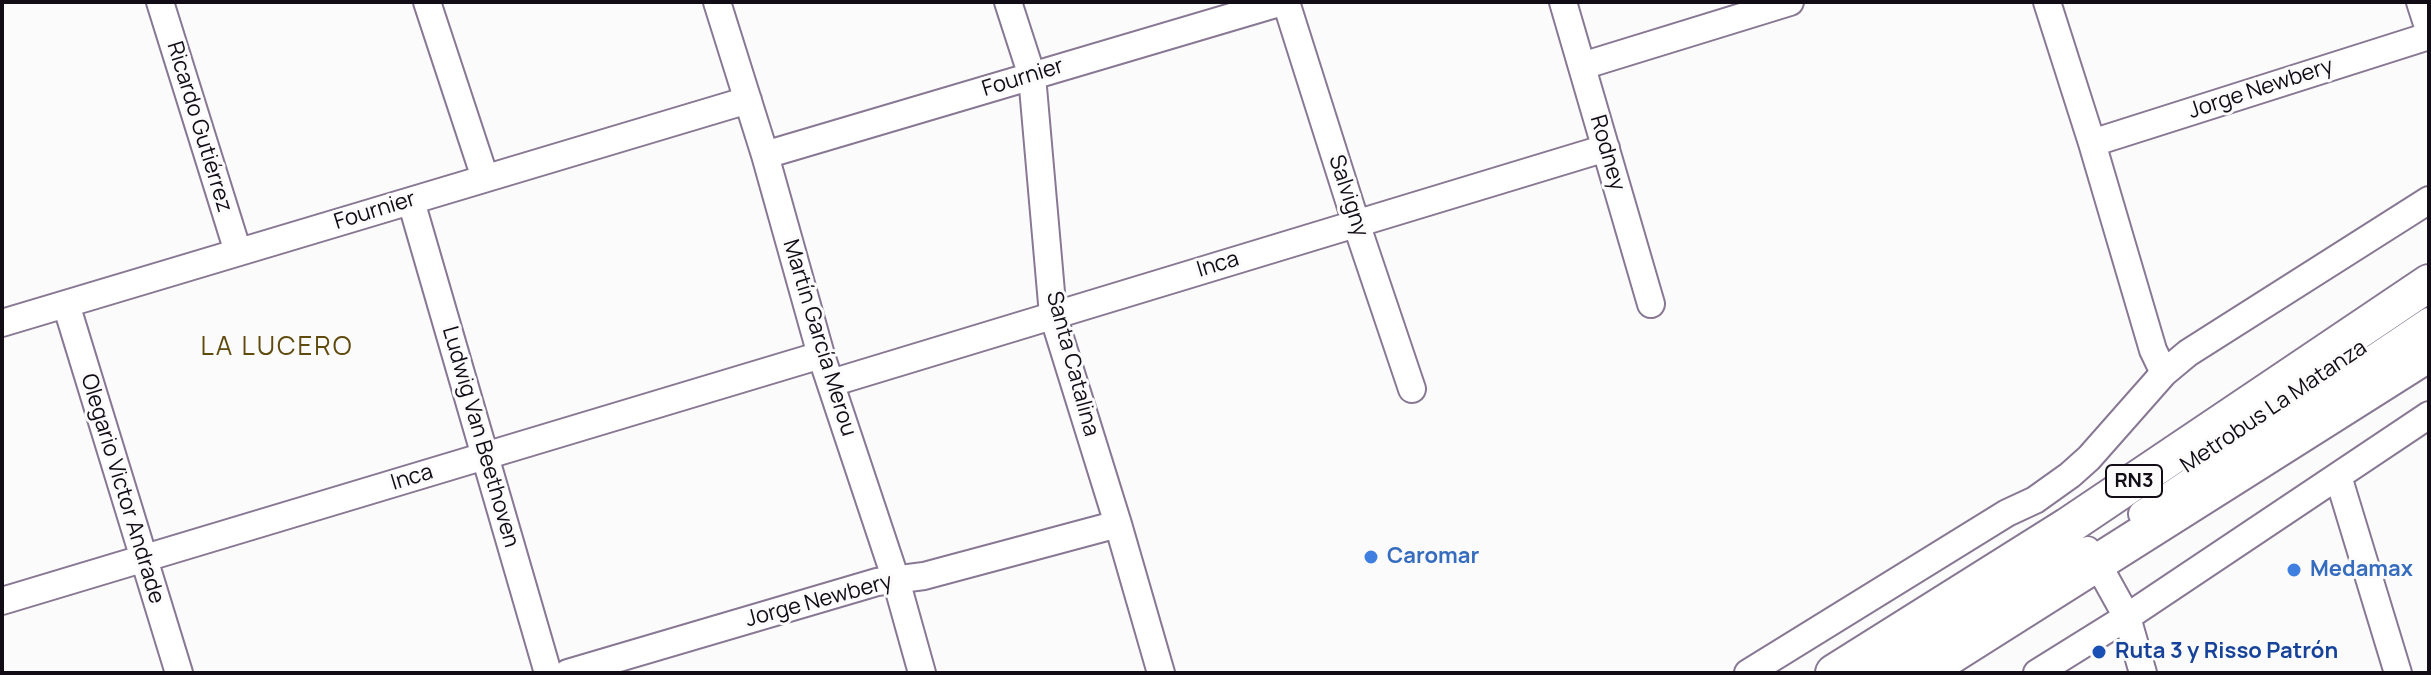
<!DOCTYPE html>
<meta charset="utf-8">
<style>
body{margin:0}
#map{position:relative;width:2431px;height:675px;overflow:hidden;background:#fbfbfb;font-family:Manrope,sans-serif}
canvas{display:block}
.frame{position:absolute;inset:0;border:4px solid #120c16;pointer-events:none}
</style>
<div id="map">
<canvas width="2431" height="675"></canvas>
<div class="frame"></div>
</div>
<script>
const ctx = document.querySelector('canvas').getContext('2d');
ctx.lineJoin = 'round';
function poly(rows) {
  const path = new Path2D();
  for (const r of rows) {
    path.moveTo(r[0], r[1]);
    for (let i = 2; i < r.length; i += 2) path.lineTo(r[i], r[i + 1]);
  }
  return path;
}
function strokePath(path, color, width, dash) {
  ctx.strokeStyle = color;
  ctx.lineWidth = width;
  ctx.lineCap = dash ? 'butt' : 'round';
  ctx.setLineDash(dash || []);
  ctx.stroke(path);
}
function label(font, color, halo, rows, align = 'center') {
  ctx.font = font + ' Manrope,sans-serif';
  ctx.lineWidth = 6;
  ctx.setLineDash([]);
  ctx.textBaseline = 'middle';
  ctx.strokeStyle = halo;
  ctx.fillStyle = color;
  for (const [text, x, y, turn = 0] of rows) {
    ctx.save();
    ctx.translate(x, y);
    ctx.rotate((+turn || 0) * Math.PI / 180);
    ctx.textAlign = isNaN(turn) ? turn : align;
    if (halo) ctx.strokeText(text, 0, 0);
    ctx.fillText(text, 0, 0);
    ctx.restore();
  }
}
const minor = poly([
 [160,2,238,252],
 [427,2,485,178],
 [717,2,765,155,821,355,896,580,922,673],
 [1008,2,1032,76,1053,315,1118,524,1161,673],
 [1286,2,1356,223,1412,389],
 [1563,2,1651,304],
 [2047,2,2092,143,2153,350,2164,373],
 [2420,2,2429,30],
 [1582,66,1790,2],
 [2092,143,2429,36],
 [765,155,1282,2],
 [411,201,548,673],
 [66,304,179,673],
 [2,323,748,100],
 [831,383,1606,148],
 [2338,476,2398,673],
 [2142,514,2429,321],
 [2087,550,2097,563,2127,617,2143,673],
 [2,601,821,355],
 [568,673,877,582,924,576,1118,524],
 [1748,673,2007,513,2035,500,2070,475,2089,458,2164,373,2188,353,2429,200],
 [1881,673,2071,544],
 [2037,673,2127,617,2429,415]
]);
const highway = poly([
 [1834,673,2068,526,2429,283],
 [1923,673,2429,353]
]);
const markers = [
 [1371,557,8,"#3f7fe0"],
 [2294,570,8,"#3f7fe0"],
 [2099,652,8,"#1a4fb4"]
];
const shields = [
 [2134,481,56]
];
const shieldNames = [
 ["RN3",2134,481]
];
const streetNames = [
 ["Fournier",1023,78,-17],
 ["Jorge Newbery",2261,89,-18],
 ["Ricardo Gutiérrez",199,127,73],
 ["Rodney",1607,153,74],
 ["Salvigny",1348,196,72],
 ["Fournier",375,211,-17],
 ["Inca",1218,265,-17],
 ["Martín García Merou",819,338,73],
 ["Santa Catalina",1072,364,75],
 ["Metrobus La Matanza",2274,407,-34],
 ["Ludwig Van Beethoven",480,437,74],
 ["Inca",412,478,-17],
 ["Olegario Victor Andrade",122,489,73],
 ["Jorge Newbery",819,601,-15]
];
const shopNames = [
 ["Caromar",1387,557],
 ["Medamax",2310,570]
];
const transitNames = [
 ["Ruta 3 y Risso Patrón",2115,652]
];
const quarterNames = [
 ["LA LUCERO",277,348]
];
strokePath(minor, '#887893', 30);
strokePath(highway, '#887893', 40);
strokePath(minor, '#fff', 26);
strokePath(highway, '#fff', 36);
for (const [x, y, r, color] of markers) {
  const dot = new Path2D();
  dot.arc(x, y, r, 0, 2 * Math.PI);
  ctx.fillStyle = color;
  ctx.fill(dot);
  strokePath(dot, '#fbfbfb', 3);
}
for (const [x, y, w] of shields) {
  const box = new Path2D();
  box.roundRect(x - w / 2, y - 16, w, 32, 6);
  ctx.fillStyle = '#fbfbfb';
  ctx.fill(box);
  strokePath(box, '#120c16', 2);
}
label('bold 20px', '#120c16', null, shieldNames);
label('22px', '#120c16', '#fbfbfb', streetNames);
label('bold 22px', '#366cbe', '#fbfbfb', shopNames, 'left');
label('bold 22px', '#164399', '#fbfbfb', transitNames, 'left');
ctx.letterSpacing = '2px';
label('26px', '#604b0e', '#fbfbfb', quarterNames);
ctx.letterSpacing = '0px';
</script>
